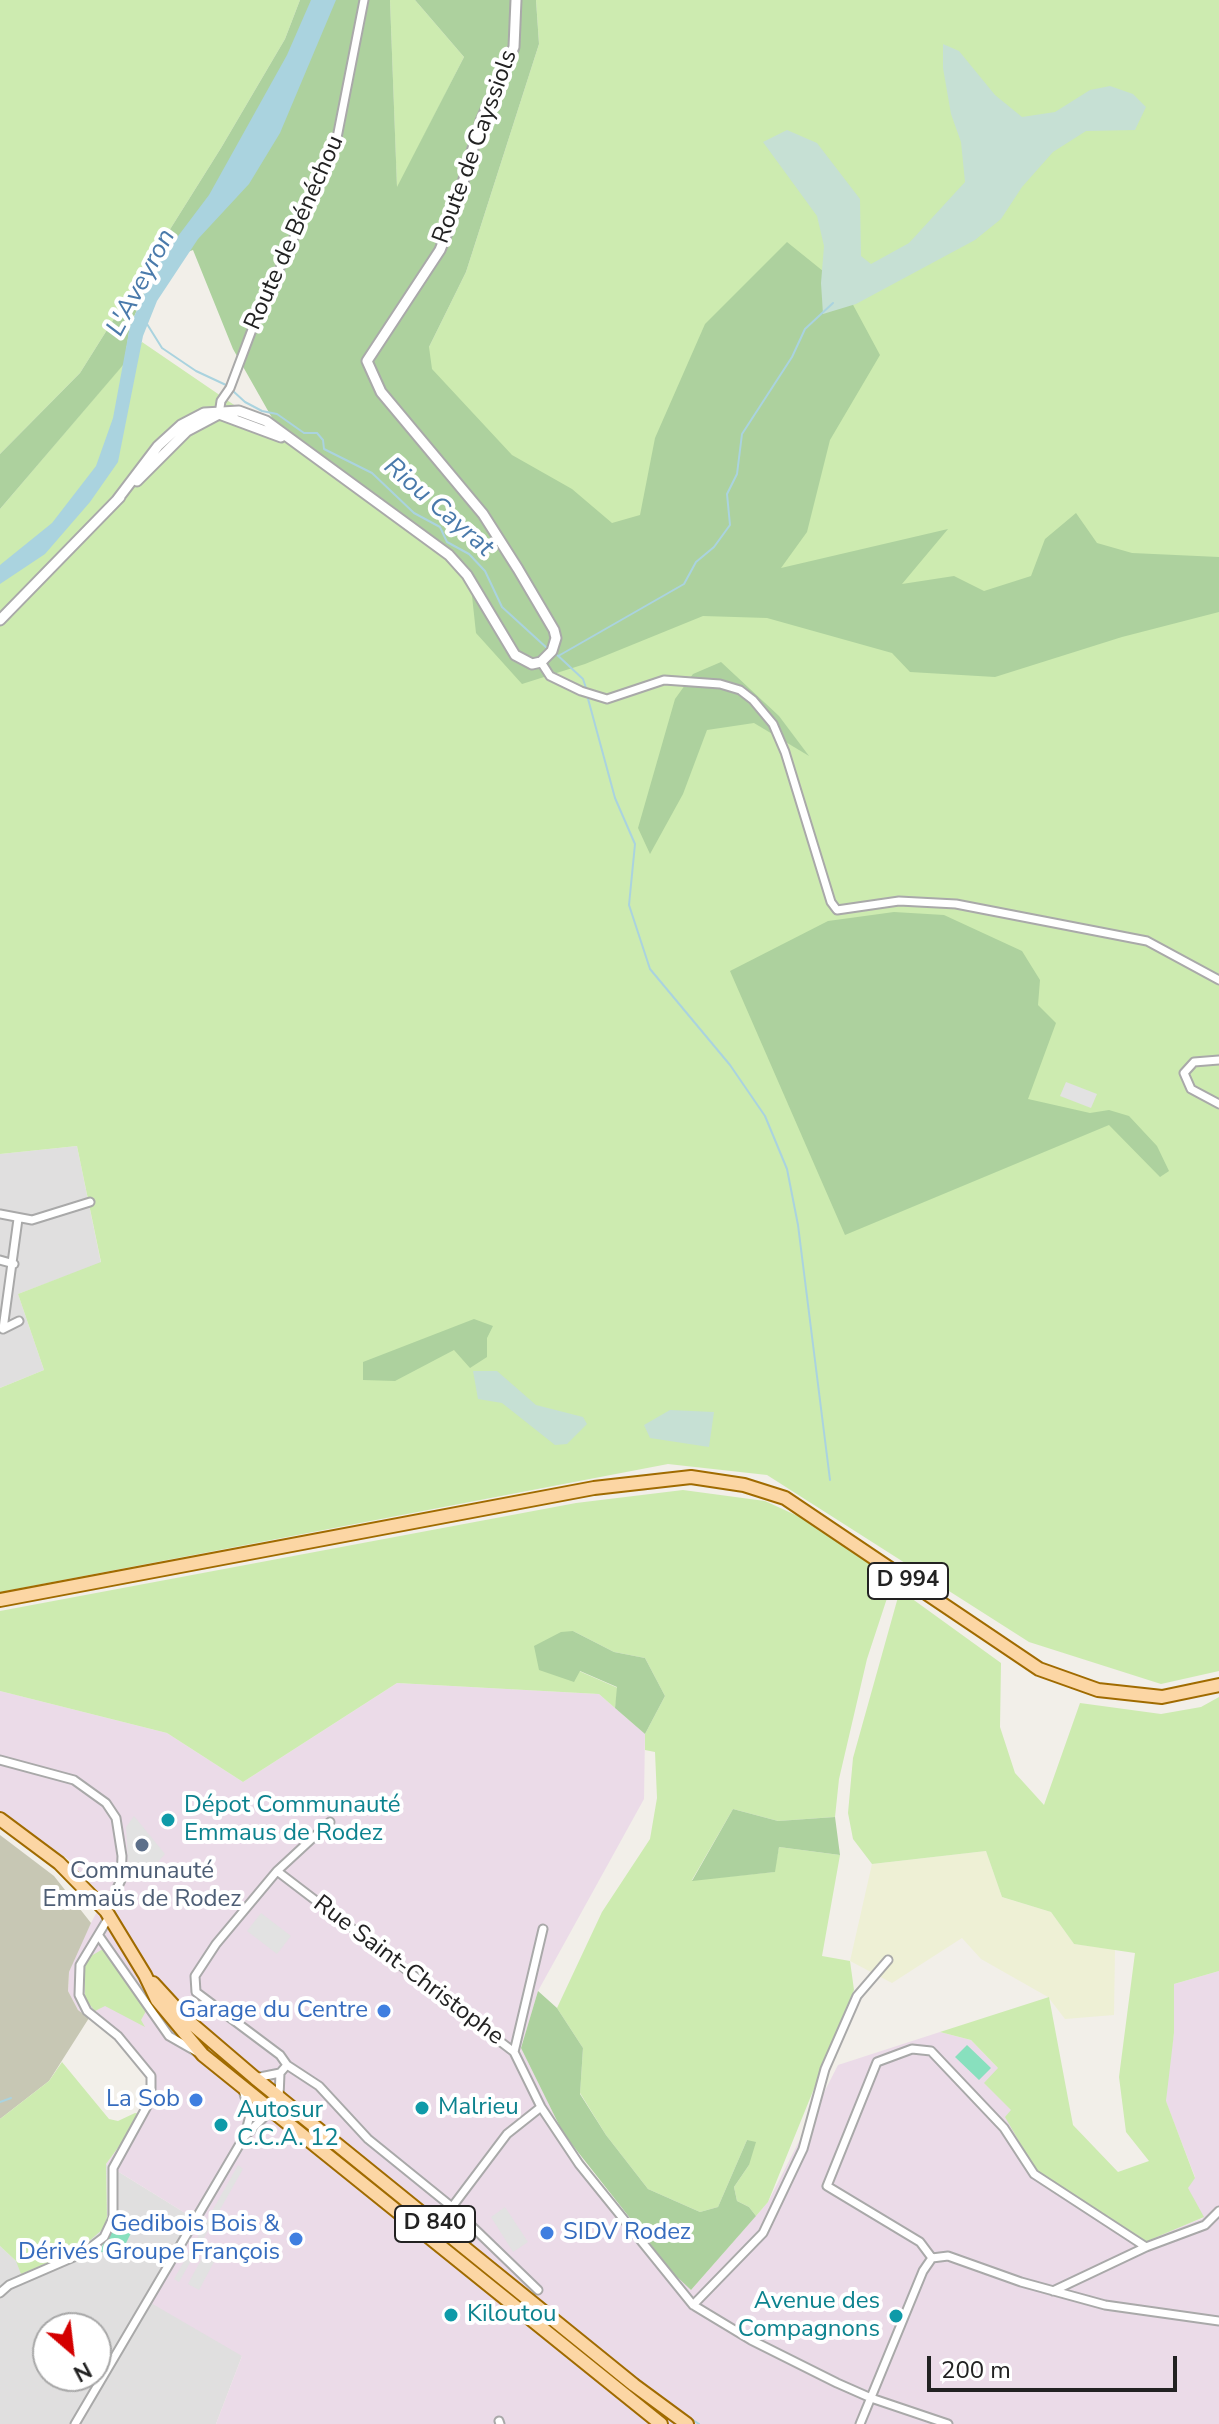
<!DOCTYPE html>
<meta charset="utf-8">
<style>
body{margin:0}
#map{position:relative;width:1219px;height:2424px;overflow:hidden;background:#f2efe9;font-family:"Nunito Sans",sans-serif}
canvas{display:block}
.north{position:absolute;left:32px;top:2312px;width:80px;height:80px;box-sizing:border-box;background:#fff;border:2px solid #a7a7a7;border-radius:50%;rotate:152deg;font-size:22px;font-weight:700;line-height:32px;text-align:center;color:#222}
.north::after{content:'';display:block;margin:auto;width:28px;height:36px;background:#d40000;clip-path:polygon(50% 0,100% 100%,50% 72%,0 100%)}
.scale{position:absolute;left:927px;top:2356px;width:250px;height:36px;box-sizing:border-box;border:4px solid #222;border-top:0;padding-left:10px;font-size:24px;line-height:28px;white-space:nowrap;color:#222;-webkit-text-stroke:6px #fff;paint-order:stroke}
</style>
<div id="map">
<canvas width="1219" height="2424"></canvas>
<div class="north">N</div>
<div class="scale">200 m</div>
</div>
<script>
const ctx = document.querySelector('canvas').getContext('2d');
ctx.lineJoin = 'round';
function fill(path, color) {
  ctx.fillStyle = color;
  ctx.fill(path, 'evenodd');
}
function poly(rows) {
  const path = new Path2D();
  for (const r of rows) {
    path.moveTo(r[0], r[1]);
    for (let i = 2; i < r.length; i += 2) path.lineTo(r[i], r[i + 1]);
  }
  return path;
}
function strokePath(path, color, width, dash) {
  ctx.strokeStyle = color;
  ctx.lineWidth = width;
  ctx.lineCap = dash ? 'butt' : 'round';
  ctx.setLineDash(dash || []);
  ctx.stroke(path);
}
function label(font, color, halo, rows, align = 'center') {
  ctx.font = font + ' "Nunito Sans",sans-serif';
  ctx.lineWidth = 8;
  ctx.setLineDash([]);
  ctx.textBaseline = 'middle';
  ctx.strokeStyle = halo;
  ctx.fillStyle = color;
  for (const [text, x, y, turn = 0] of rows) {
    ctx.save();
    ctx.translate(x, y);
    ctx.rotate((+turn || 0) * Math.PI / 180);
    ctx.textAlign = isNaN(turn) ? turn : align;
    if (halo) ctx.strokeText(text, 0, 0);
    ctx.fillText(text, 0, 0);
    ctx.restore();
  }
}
const residential = poly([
 [77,1146,101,1263,18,1294,44,1370,0,1388,0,1154],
 [106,2164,198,2221,242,2356,216,2424,0,2424,0,2246,16,2261,107,2217],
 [48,2328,96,2328,96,2376,48,2376]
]);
const industrial = poly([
 [397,1683,599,1694,645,1734,644,1799,538,1991,521,2048,563,2133,603,2187,691,2290,768,2202,838,2065,940,2032,971,2040,999,2069,1022,2144,1035,2169,1145,2241,1203,2218,1187,2188,1195,2177,1166,2102,1167,2077,1174,2033,1174,1984,1219,1971,1219,2424,216,2424,242,2356,151,2303,198,2221,106,2164,143,2114,148,2103,148,2079,119,2042,78,2010,68,1991,69,1972,76,1952,104,1898,69,1860,0,1812,0,1691,167,1733,243,1782]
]);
const construction = poly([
 [0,1835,54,1876,91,1923,69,1972,68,1991,78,2010,89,2018,49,2081,0,2119]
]);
const farmland = poly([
 [986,1851,1002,1897,1051,1912,1074,1944,1115,1949,1114,2015,1065,2019,1048,1997,981,1959,962,1938,892,1983,850,1961,872,1864]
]);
const grass = poly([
 [0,0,300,0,285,39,221,148,80,373,0,454],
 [390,0,415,0,464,57,397,189],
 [536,0,1219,0,1219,1671,1161,1684,1029,1642,767,1475,668,1464,0,1592,0,1388,44,1370,18,1294,101,1262,77,1146,0,1154,0,509,142,342,284,439,429,347,466,272,539,44],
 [683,1490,765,1501,800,1517,893,1580,867,1659,839,1779,835,1817,778,1821,733,1809,692,1880,774,1872,779,1847,840,1855,822,1956,850,1961,854,1990,768,2202,756,2216,749,2207,737,2201,734,2187,749,2165,747,2140,718,2207,700,2212,648,2189,606,2135,580,2093,583,2048,557,2008,602,1912,650,1839,657,1798,655,1752,645,1750,645,1734,665,1696,645,1658,614,1652,573,1631,579,1671,618,1688,615,1708,599,1694,397,1683,243,1782,167,1733,0,1691,0,1611,576,1503],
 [900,1590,1001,1663,1000,1727,1015,1773,1044,1805,1080,1703,1161,1714,1201,1707,1219,1697,1219,1971,1174,1984,1174,2033,1166,2101,1195,2178,1188,2188,1204,2217,1145,2242,1035,2169,1005,2117,1011,2110,984,2083,998,2068,971,2040,940,2032,1049,1997,1073,2125,1118,2172,1149,2161,1126,2132,1119,2077,1135,1953,1074,1944,1051,1912,1002,1897,986,1851,872,1864,853,1839,848,1813,853,1758],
 [103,1949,144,2007,146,2011,141,2020,145,2027,105,2006,95,2011,85,1999,84,1967,91,1956],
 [62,2062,109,2119,118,2121,135,2113,143,2114,106,2164,107,2217,104,2228,80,2249,21,2274,16,2261,0,2246,0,2119,49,2081]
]);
const forest = poly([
 [300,0,390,0,397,187,464,57,415,0,536,0,539,44,466,272,429,347,432,369,512,455,572,489,612,523,640,515,655,438,705,324,787,242,844,288,880,355,830,440,807,532,781,568,948,529,902,584,954,576,984,591,1031,576,1045,539,1076,513,1097,543,1132,553,1219,557,1219,612,1122,637,995,677,910,672,892,653,767,618,703,616,585,664,522,684,476,633,469,568,297,437,284,439,233,349,193,250,157,264,130,326,124,364,0,509,0,454,80,373,221,148,285,39],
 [721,662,779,716,809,756,754,723,707,730,683,794,650,854,638,828,675,699,693,674],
 [894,912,944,915,1022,951,1040,980,1038,1005,1056,1023,1028,1099,1090,1113,1109,1110,1129,1116,1157,1146,1169,1171,1160,1177,1109,1125,845,1235,730,971,828,921],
 [474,1319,493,1326,487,1338,487,1357,470,1368,454,1350,395,1381,363,1380,363,1362],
 [573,1631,614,1652,645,1658,665,1696,645,1734,615,1708,617,1687,580,1671,574,1682,539,1670,534,1646,561,1632],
 [733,1809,778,1821,835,1817,840,1855,779,1847,775,1872,692,1881],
 [538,1991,557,2008,583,2048,580,2094,606,2135,648,2189,700,2212,718,2207,747,2140,756,2142,749,2165,734,2187,737,2201,749,2207,756,2216,691,2290,674,2274,563,2133,521,2048]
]);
const wetland = poly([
 [943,44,959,51,995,95,1022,117,1055,112,1090,90,1110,86,1133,94,1146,107,1135,130,1086,131,1053,152,1022,187,1001,219,975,240,856,304,823,314,821,283,824,246,817,216,763,142,787,130,817,143,860,199,861,256,871,264,909,243,965,182,961,142,951,114,943,68],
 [473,1371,497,1371,536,1405,583,1417,587,1424,567,1444,555,1445,502,1403,478,1399],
 [670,1410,714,1412,709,1447,650,1438,644,1425]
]);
const pitch = poly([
 [967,2045,991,2068,979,2080,955,2057],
 [119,2212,137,2221,118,2259,100,2251]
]);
const parking = poly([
 [1066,1082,1097,1094,1091,1108,1060,1096],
 [134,1816,165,1854,154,1867,128,1863,126,1827],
 [261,1913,291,1936,277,1954,247,1931],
 [238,2165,243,2169,179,2282,174,2279],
 [505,2207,528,2242,513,2252,491,2217],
 [203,2256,214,2262,199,2290,188,2284]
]);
const water = poly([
 [311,0,336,0,280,133,249,184,198,239,157,301,143,336,118,462,90,502,45,554,0,584,0,565,52,523,96,466,113,418,130,326,157,264,209,195,287,55]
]);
const stream = poly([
 [147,324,162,348,196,371,226,385],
 [233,391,245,402,262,411,277,414,304,433,317,433,323,440,324,449,372,473,414,513,440,527,447,542,469,554,485,571,502,607,548,649],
 [554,652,583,679,586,688],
 [560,655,684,584,696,562,714,547,730,525,727,494,737,474,742,434,792,357,805,329,833,303],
 [587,695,615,798,635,844,629,905,650,969,730,1065,765,1116,787,1169,798,1225,830,1480],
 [0,2102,11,2098],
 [609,2357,645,2385],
 [682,2413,699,2424]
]);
const minor = poly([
 [219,414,221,401,230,388,253,327,335,148,364,0],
 [541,662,550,676,581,691,607,699,664,680,720,684,740,690,753,700,773,724,785,752,831,902,837,910,899,901,956,904,1147,941,1219,980],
 [1219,1060,1194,1062,1184,1073,1191,1089,1219,1104],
 [0,1214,32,1220,90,1202],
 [0,1260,14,1264],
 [3,1329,18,1219],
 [3,1329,19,1321],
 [0,1760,74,1780,106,1803,116,1818,122,1856,121,1880,106,1911],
 [277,1871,330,1822],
 [99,1936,169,2036,197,2052],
 [514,2052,543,1929],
 [287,2065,319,2086,368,2139,452,2207,538,2290],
 [280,2073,287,2065,280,2055,196,1992,195,1976,216,1944,277,1871,514,2052,541,2107,579,2164,693,2305,751,2340,837,2383,871,2398,948,2424],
 [255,2078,280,2073,279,2098],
 [243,2090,250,2115,245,2135],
 [452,2207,507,2134,541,2107],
 [932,2258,920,2242,827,2186,877,2062,912,2049,931,2051,1004,2128,1034,2174,1146,2247],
 [932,2258,948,2256,1021,2282,1105,2305,1219,2321],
 [1053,2291,1146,2247,1205,2225,1219,2211],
 [0,2293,9,2285,83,2253,104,2237,113,2218,113,2168,151,2099,151,2076,118,2036,87,2011,79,1995,80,1965,109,1917],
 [693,2305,763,2233,803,2149,825,2069,857,1996,888,1960],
 [499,2421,500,2424],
 [75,2424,244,2137,270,2111],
 [860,2424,923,2271,932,2258]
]);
const tertiary = poly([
 [137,481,187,431,219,414,281,437],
 [117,500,158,446,181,425,204,413,239,411,266,421,449,555,467,575,515,655,532,664,541,662,552,651,556,638,554,630,518,569,483,514,381,392,367,361,440,250,452,220,481,121,514,47,516,0],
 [0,620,120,497]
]);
const primary = poly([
 [0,1600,594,1488,691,1477,744,1485,785,1498,1039,1669,1098,1690,1162,1697,1219,1685],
 [0,1819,59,1863,106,1911,145,1975,157,2000,203,2055,661,2424],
 [153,1983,186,2019,255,2078,634,2385,687,2424]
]);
const markers = [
 [168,1820,8,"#0f9aa8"],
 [142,1845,8,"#5c6f8a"],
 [384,2011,8,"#3f7fe0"],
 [196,2100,8,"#3f7fe0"],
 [422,2108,8,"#0f9aa8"],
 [221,2125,8,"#0f9aa8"],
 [547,2233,8,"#3f7fe0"],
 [296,2239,8,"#3f7fe0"],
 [451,2315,8,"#0f9aa8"],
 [896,2316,8,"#0f9aa8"]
];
const shields = [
 [908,1581,80],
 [435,2224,80]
];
const shieldNames = [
 ["D 994",908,1581],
 ["D 840",435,2224]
];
const streetNames = [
 ["Route de Cayssiols",476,147,-70],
 ["Route de Bénéchou",295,233,-66],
 ["Rue Saint-Christophe",408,1971,37]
];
const cultureNames = [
 ["Dépot Communauté",184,1806],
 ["Emmaus de Rodez",184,1834],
 ["Malrieu",438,2108],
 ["Autosur",237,2111],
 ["C.C.A. 12",237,2139],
 ["Avenue des",880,2302,"right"],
 ["Compagnons",880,2330,"right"],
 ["Kiloutou",467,2315]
];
const serviceNames = [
 ["Communauté",142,1872],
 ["Emmaüs de Rodez",142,1900]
];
const shopNames = [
 ["Garage du Centre",368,2011],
 ["La Sob",180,2100],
 ["Gedibois Bois &",280,2225],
 ["Dérivés Groupe François",280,2253],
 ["SIDV Rodez",563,2233,"left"]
];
const waterNames = [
 ["L'Aveyron",142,283,-62],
 ["Riou Cayrat",438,508,41]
];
fill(residential, '#e0dfdf');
fill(industrial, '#ebdbe8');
fill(construction, '#c7c7b4');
fill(farmland, '#eef0d5');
fill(grass, '#cdebb0');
fill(forest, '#add19e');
fill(wetland, '#c6e0d4');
fill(pitch, '#88e0be');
fill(parking, '#e2e2e2');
fill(water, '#aad3df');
strokePath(stream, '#aad3df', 2);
strokePath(minor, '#a9a9a9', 11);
strokePath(tertiary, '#a9a9a9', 13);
strokePath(primary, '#a06b00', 16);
strokePath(minor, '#fff', 7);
strokePath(tertiary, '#fff', 9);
strokePath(primary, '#fcd6a4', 12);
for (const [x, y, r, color] of markers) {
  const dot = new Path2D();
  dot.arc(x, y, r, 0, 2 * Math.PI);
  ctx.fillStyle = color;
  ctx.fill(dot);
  strokePath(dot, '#fff', 3);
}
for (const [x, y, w] of shields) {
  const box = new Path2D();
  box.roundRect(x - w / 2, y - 18, w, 36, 6);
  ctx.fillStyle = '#fff';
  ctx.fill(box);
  strokePath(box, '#222', 2);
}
label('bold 22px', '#222', null, shieldNames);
label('24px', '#222', '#fff', streetNames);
label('24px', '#0d838f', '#fff', cultureNames, 'left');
label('24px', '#4e5e75', '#fff', serviceNames);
label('24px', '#366cbe', '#fff', shopNames, 'right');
label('italic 26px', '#4a7aab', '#fff', waterNames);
</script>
